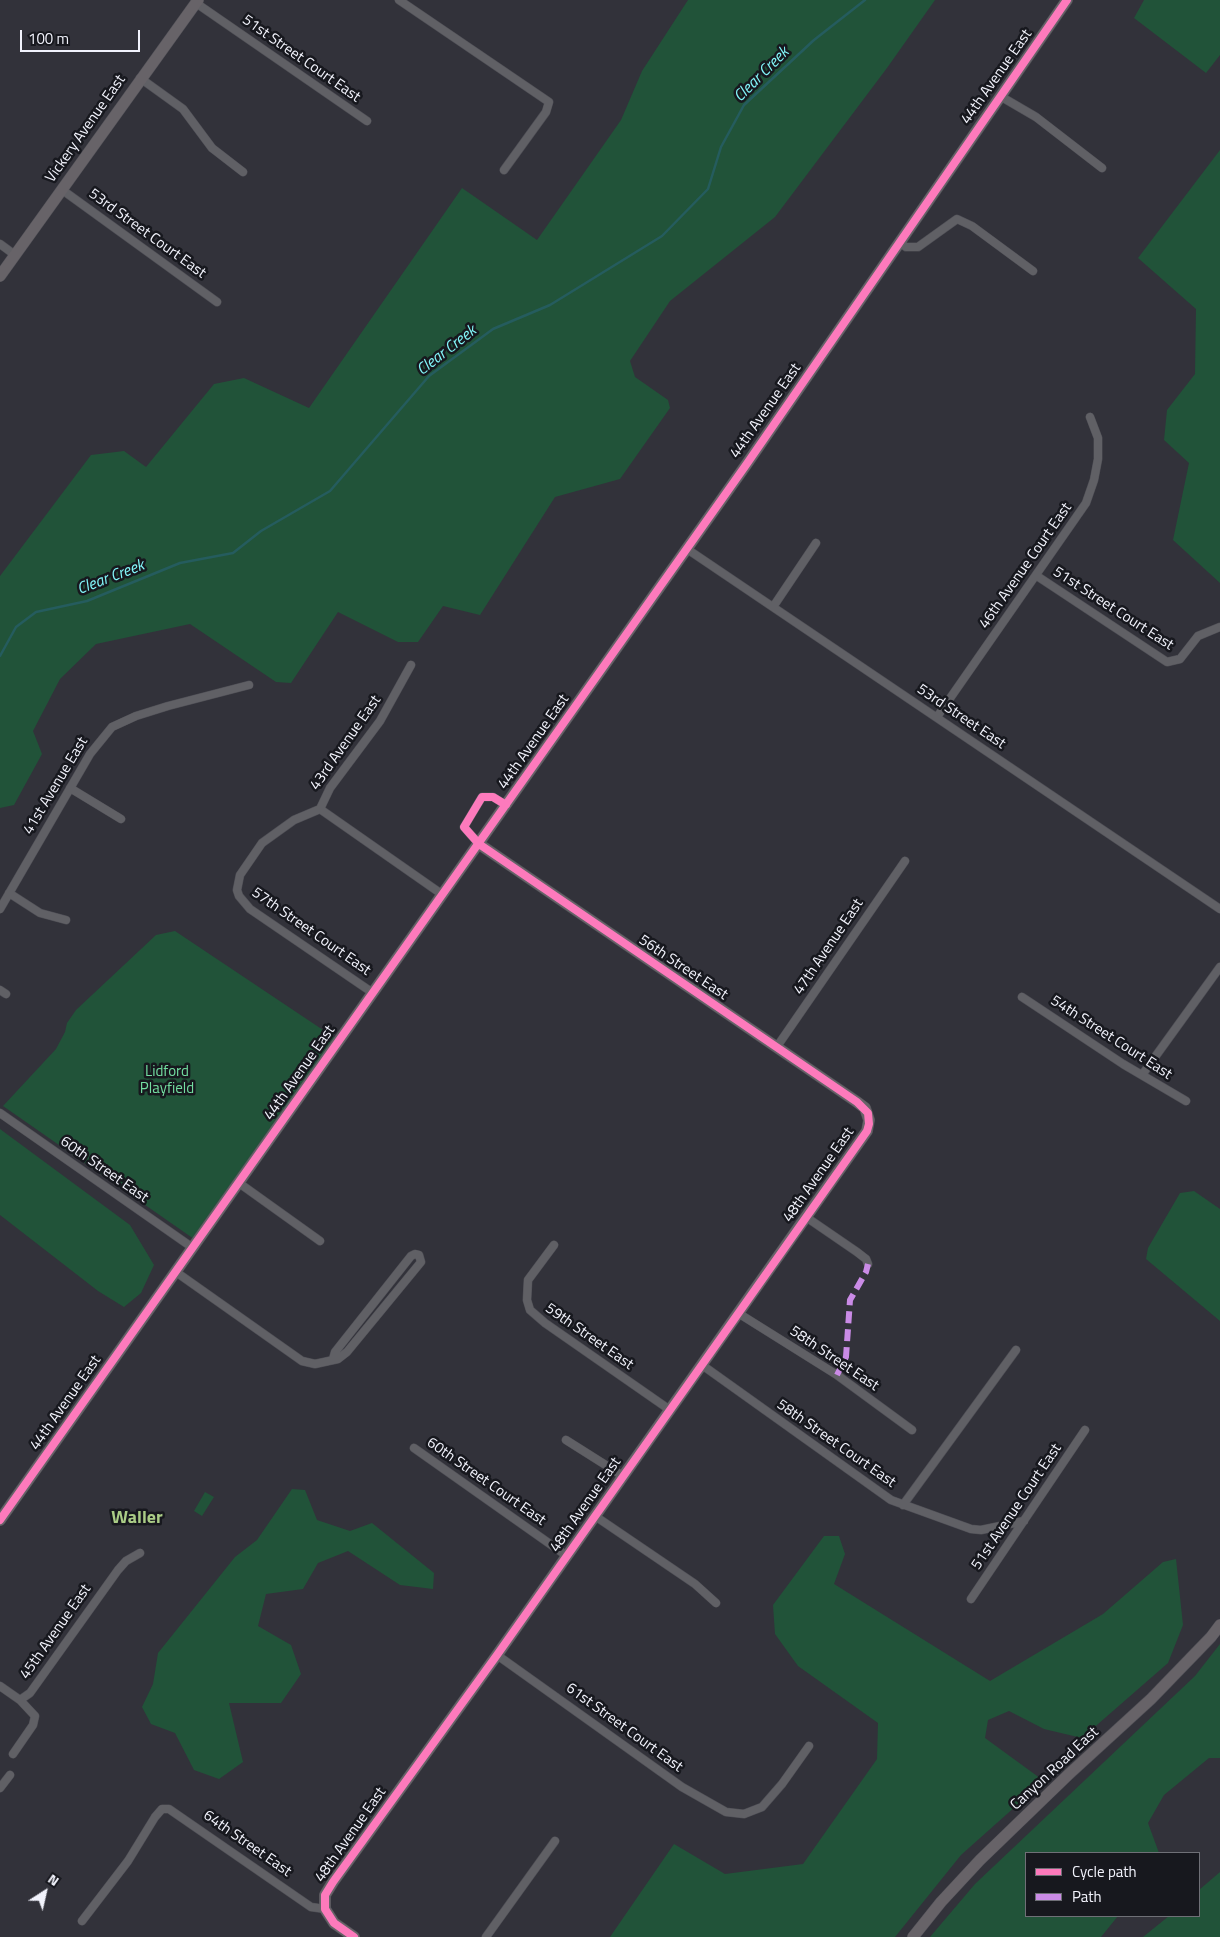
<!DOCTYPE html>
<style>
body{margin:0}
#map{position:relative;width:1220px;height:1937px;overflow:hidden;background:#32323a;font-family:"Titillium Web",sans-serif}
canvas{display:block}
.legend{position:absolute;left:1025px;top:1852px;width:175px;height:65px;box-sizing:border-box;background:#17181e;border:1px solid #6f7077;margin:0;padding:6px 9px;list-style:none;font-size:15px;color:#f2f3fc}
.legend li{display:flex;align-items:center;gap:10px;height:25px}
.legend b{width:25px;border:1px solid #6f7077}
.north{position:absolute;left:20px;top:1867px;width:50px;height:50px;-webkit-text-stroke:4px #17181e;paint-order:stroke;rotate:35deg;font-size:14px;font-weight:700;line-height:20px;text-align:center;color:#f2f3fc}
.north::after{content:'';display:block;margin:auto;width:18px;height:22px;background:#f2f3fc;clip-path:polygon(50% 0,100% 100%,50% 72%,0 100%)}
.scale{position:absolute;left:20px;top:30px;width:120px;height:22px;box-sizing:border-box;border:2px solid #f2f3fc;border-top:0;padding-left:6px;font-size:15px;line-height:18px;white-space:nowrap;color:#f2f3fc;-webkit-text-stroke:4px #17181e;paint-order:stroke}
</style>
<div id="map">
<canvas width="1220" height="1937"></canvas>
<ul class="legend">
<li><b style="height:6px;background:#fd7abc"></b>Cycle path</li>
<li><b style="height:6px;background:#ca8be6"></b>Path</li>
</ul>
<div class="north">N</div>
<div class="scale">100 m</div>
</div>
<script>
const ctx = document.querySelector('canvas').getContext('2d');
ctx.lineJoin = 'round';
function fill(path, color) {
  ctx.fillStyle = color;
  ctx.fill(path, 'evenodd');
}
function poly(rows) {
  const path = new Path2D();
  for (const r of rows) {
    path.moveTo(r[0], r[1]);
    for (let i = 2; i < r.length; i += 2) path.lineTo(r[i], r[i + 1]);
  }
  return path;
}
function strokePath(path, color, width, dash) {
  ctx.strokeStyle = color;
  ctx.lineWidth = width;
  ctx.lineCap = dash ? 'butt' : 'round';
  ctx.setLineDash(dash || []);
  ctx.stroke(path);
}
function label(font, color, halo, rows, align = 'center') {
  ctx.font = font + ' "Titillium Web",sans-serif';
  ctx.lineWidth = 5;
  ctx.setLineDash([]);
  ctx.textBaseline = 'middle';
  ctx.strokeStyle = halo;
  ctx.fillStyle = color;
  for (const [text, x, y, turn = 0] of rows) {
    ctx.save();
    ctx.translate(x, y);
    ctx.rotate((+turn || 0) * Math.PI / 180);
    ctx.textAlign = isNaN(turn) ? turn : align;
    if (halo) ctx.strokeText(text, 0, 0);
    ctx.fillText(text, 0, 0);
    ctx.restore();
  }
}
const green = poly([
 [688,0,935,0,887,68,775,217,670,301,630,361,635,377,668,400,670,408,620,479,555,497,480,615,443,606,418,642,398,642,338,612,291,683,276,682,190,624,96,644,60,679,33,731,42,754,14,805,0,808,0,576,91,455,124,451,146,467,214,384,244,378,309,408,462,188,537,240,621,120,642,71],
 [1144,0,1220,0,1220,55,1206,73,1134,18],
 [1220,150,1220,583,1173,540,1189,463,1164,440,1167,410,1195,374,1196,309,1138,258],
 [175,931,335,1038,194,1239,3,1106,56,1049,65,1032,67,1023,76,1010,156,935],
 [0,1129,130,1225,154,1265,141,1293,124,1307,98,1291,0,1215],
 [1194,1191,1220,1209,1220,1321,1146,1259,1148,1248,1180,1193],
 [292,1489,305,1490,317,1520,350,1531,372,1523,434,1573,433,1589,400,1585,348,1551,318,1563,303,1589,266,1594,258,1626,291,1645,301,1674,281,1703,229,1703,243,1762,219,1779,194,1770,175,1733,151,1724,142,1707,153,1684,158,1653,235,1557,257,1540],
 [205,1492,214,1497,202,1516,194,1511],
 [824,1536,839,1536,845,1554,834,1584,990,1681,1103,1614,1163,1562,1176,1559,1183,1625,1168,1663,1082,1738,1044,1729,1009,1711,988,1720,985,1738,1044,1781,961,1855,895,1937,610,1937,674,1844,725,1874,803,1864,877,1759,878,1723,798,1666,775,1634,773,1605],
 [1220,1644,1220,1758,1209,1758,1164,1795,1148,1823,1159,1853,1026,1853,1026,1916,1118,1916,1101,1937,930,1937,975,1884,1195,1676],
 [1220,1872,1220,1937,1143,1937,1169,1916,1199,1916,1199,1890]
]);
const stream = poly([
 [0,656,16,627,36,612,87,601,180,563,233,553,261,531,330,491,429,376,493,329,550,305,662,236,708,189,721,147,744,105,814,40,865,0]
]);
const street = poly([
 [399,0,549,102,546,112,504,170],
 [196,3,367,121],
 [140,78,183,109,212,148,243,172],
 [1000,96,1036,117,1102,168],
 [61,189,217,302],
 [899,242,906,247,918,247,957,219,972,226,1033,271],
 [0,244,15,255],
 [687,549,1220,909],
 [1037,576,1167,662,1180,659,1198,636,1220,627],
 [773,607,816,543],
 [937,717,1086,503,1094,480,1098,459,1098,438,1090,417],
 [70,788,121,819],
 [320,809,294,820,262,843,240,875,237,890,239,896,250,909,373,993],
 [320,809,330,788,380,721,411,665],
 [320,809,443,895],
 [479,844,464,827,482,797,493,797,506,805],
 [9,893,40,913,66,920],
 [0,909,90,754,112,727,136,716,168,706,249,685],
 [0,990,6,994],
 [1022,997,1123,1064,1186,1101],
 [776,1048,905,861],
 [1142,1075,1220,967],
 [0,1113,193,1248],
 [239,1183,320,1241],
 [806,1217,857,1252,866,1259,868,1264],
 [554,1245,528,1280,527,1300,530,1310,545,1323,670,1410],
 [176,1272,302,1361,315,1364,338,1359,347,1352,421,1262,419,1255,415,1254,411,1256,335,1352,333,1359],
 [738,1313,837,1375,912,1430],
 [702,1365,891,1500,971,1529,981,1530,1024,1521],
 [566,1440,623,1476],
 [414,1448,567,1556],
 [903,1505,1016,1350],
 [595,1516,695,1584,716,1603],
 [971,1599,1085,1430],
 [497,1655,682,1787,726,1812,744,1814,762,1807,782,1784,809,1746],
 [0,1686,20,1700,35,1716,33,1725,13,1754],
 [20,1700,30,1693,118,1570,126,1561,140,1553],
 [0,1788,10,1775],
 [82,1921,128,1861,155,1817,162,1809,169,1809,311,1907,325,1909],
 [486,1937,555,1841]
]);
const secondary = poly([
 [0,276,198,0],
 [0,1520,746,465,1067,0],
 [354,1937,334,1923,325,1909,325,1895,333,1882,497,1655,806,1217,867,1131,869,1120,865,1108,857,1102,479,844],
 [913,1937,941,1902,980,1860,1069,1774,1151,1699,1211,1637,1220,1625]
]);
const quiet = poly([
 [837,1375,846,1357,850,1300,866,1272,868,1264]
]);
const cycleway = poly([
 [0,1520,746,465,1067,0],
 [354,1937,334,1923,325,1909,325,1895,333,1882,497,1655,812,1209,867,1131,869,1124,868,1113,857,1102,479,844,464,827,482,797,493,797,506,805]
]);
const streetNames = [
 ["51st Street Court East",301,59,35],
 ["44th Avenue East",997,77,-55],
 ["Vickery Avenue East",86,129,-55],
 ["53rd Street Court East",147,234,36],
 ["44th Avenue East",766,411,-55],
 ["46th Avenue Court East",1026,566,-55],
 ["51st Street Court East",1113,609,33],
 ["53rd Street East",961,717,34],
 ["44th Avenue East",534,742,-55],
 ["43rd Avenue East",346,743,-55],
 ["41st Avenue East",56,786,-59],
 ["57th Street Court East",311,932,35],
 ["47th Avenue East",829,947,-56],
 ["56th Street East",683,968,34],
 ["54th Street Court East",1111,1038,33],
 ["44th Avenue East",300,1073,-55],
 ["60th Street East",104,1170,35],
 ["48th Avenue East",819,1175,-55],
 ["59th Street East",589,1337,35],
 ["58th Street East",834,1359,34],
 ["44th Avenue East",66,1403,-55],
 ["58th Street Court East",836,1444,35],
 ["60th Street Court East",486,1482,35],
 ["48th Avenue East",586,1505,-55],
 ["51st Avenue Court East",1017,1507,-56],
 ["45th Avenue East",56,1632,-55],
 ["61st Street Court East",624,1728,36],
 ["Canyon Road East",1055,1769,-43],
 ["48th Avenue East",351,1835,-55],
 ["64th Street East",247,1844,35]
];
const parkNames = [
 ["Lidford",167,1072],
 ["Playfield",167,1089]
];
const waterNames = [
 ["Clear Creek",762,75,-45],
 ["Clear Creek",447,351,-38],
 ["Clear Creek",111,578,-21]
];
const quarterNames = [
 ["Waller",137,1519]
];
fill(green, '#215339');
strokePath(stream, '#255c5e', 2.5);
strokePath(street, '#4e4e55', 9);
strokePath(secondary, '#4e4e55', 12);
strokePath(street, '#606065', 8);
strokePath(secondary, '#676368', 11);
strokePath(quiet, '#ca8be6', 6, [12, 6]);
strokePath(cycleway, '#fd7abc', 8);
label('15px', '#f2f3fc', '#17181e', streetNames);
label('15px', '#73dda0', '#17181e', parkNames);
label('italic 16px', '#83f7fa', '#17181e', waterNames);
label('bold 18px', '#aacc86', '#17181e', quarterNames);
</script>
